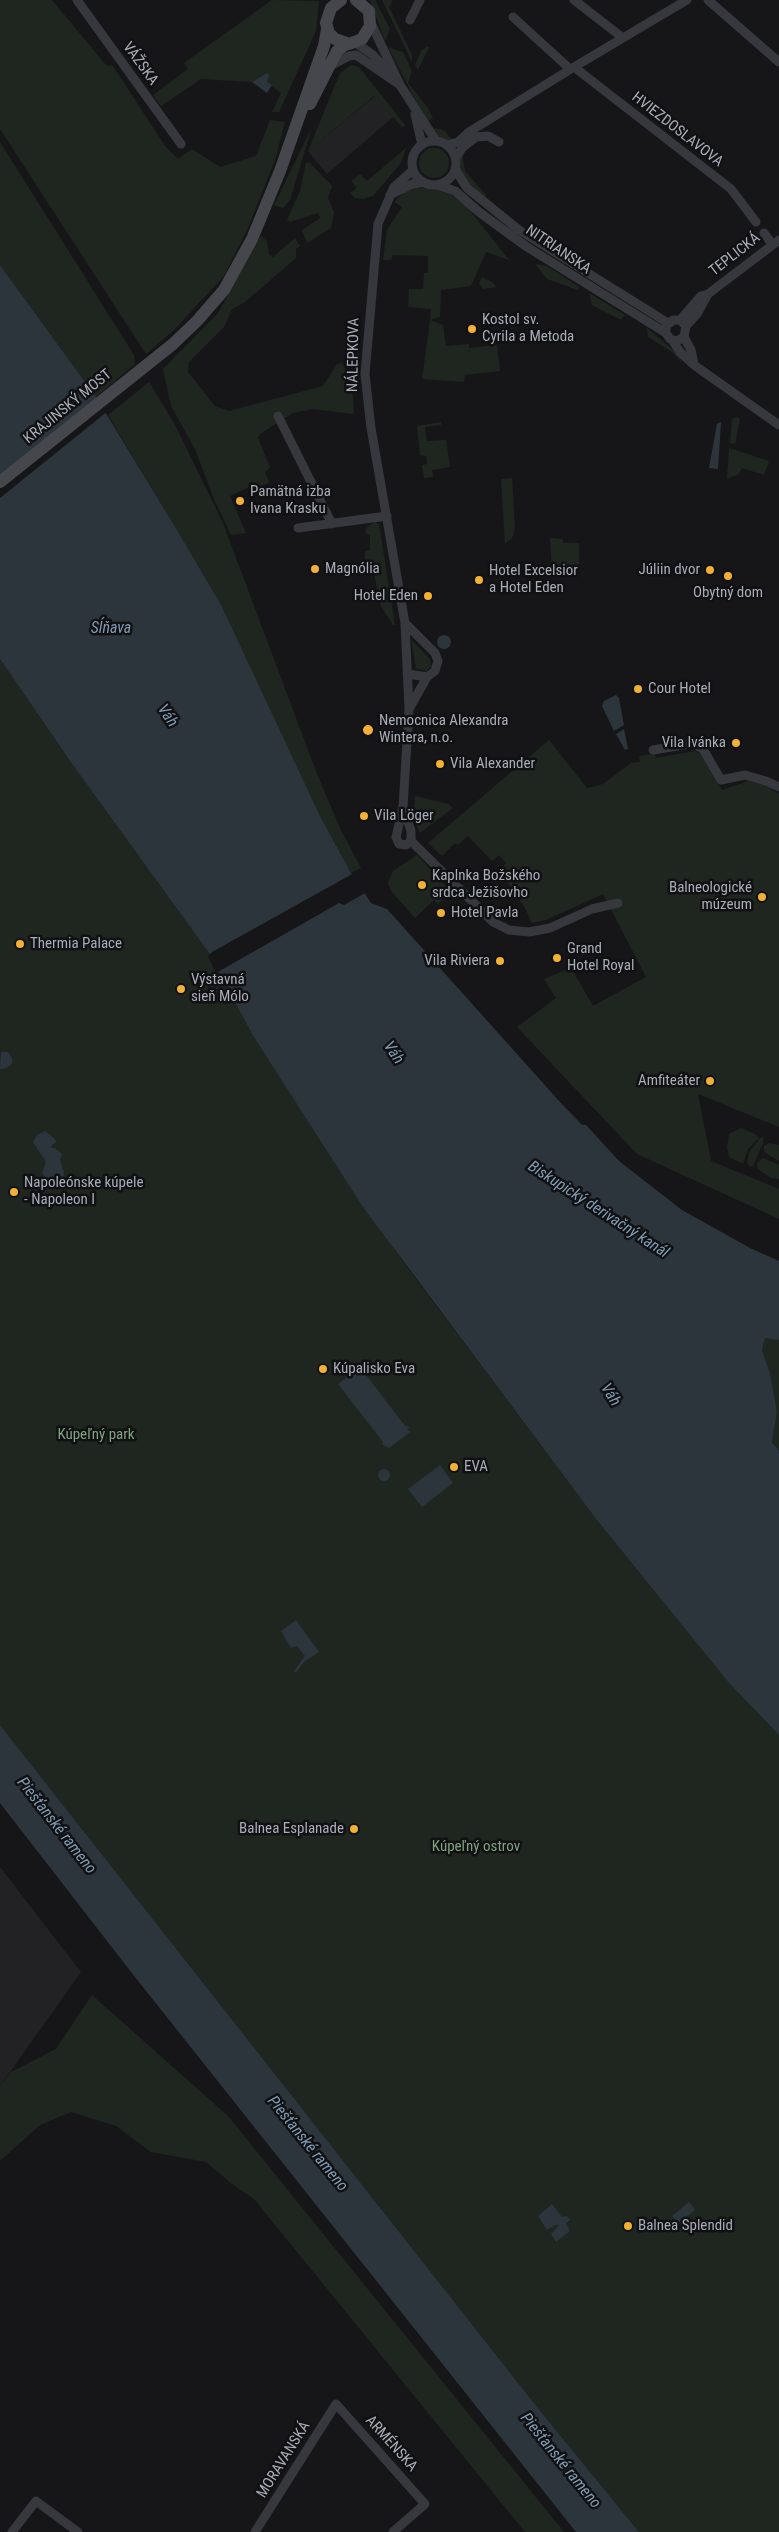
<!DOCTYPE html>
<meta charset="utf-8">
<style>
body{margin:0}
canvas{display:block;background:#161618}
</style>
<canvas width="779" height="2532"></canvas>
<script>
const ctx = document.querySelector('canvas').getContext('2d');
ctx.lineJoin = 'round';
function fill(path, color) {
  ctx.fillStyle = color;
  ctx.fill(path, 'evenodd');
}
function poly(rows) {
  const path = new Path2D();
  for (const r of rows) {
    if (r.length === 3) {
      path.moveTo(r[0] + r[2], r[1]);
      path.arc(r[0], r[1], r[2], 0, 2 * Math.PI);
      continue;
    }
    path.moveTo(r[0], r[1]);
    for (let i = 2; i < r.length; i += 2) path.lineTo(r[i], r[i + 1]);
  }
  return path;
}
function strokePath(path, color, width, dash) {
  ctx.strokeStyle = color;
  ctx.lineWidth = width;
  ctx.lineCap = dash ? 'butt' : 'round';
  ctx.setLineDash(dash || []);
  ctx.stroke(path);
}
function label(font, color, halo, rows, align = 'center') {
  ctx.font = font + ' "Roboto Condensed",sans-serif';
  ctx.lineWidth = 5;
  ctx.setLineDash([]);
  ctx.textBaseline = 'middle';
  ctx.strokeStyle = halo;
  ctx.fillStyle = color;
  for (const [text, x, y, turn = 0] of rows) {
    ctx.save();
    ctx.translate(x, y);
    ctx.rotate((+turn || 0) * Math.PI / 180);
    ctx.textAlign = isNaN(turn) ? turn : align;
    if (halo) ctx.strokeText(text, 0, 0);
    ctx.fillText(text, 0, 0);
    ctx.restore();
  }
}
const built = poly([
 [375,96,393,117,327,174,308,151],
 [0,1867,81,1972,0,2086]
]);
const green = poly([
 [0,0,52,0,106,65,113,66,165,146,178,159,192,149,220,167,256,156,270,120,285,122,275,160,247,230,224,276,173,331,146,354,0,129],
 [272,0,319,1,316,31,279,112,272,112,281,93,267,82,267,73,252,82,201,79,161,106,153,95,188,69,184,63],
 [370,0,375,0,390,29,385,41],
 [382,0,393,0,389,7,412,55,412,62],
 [428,46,429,48,418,70,415,65,421,51],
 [388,47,403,52,412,71,408,83,428,108,433,118,427,122],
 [351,65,359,67,405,125,403,128,374,96,308,151,340,73],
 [312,127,290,200,283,208,274,205],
 [435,128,445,131,452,140,446,141,438,138,432,130],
 [0,142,134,355,135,364,96,397,0,265],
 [434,163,15],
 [406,148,401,163,373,196,363,199,355,198,350,193,357,188,351,181,360,174,367,181],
 [462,153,465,171,486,195,485,199,466,183,458,164],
 [309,162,332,186,328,198,334,212,331,228,307,243,302,230,320,218,318,213,290,222,287,220,300,191,306,163],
 [419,187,445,190,468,208,509,260,486,252,471,286,441,290,440,317,430,320,431,309,408,307,409,289,423,289,424,273,428,273,428,256,393,255,391,260,383,260,387,230,402,207,394,202,409,188],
 [261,236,267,241,269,254,273,257,295,238,300,246,296,249,296,258,245,302,232,309,224,327,189,362,188,372,215,406,229,411,323,386,337,364,342,363,352,382,354,414,313,409,293,413,260,434,258,438,270,467,265,472,269,482,252,491,249,487,230,496,246,533,231,535,214,499,195,449,171,406,163,369,218,313],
 [535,264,547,266,579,287,578,290,547,279],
 [482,277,493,283,496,287,483,289,479,283],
 [589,293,625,315,621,320,592,305],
 [430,320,443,325,446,346,469,344,469,348,497,345,500,371,465,375,464,382,422,379],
 [647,328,679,355,682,363,672,352,648,337],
 [149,382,174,423,223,523,317,774,340,828,361,868,351,873,319,814,174,525,108,415],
 [737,417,740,419,735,444,730,443,732,419],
 [441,422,441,425,425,427,427,441,446,440,450,467,432,470,433,477,424,478,422,465,427,464,426,456,420,455,417,426],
 [729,448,769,461,764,475,742,468,739,474,727,479],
 [512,478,515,530,512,538,505,544,501,479],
 [375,522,379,524,395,625,393,625,381,606,373,568,365,563,365,551,370,550,370,536,365,532,367,527],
 [550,538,563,539,563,543,579,543,579,569,552,569],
 [411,639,430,659,431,666,426,671,416,668],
 [0,659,70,761,209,953,252,1034,401,1259,596,1519,729,1683,779,1735,779,2532,639,2532,537,2407,0,1725],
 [549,740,587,788,603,784,631,763,640,762,639,756,655,754,656,758,695,751,702,754,722,790,748,781,764,784,779,794,779,1127,698,1094,711,1161,779,1189,779,1219,637,1154,517,1027,556,998,544,979,571,968,593,1006,646,977,603,894,546,920,532,923,525,908,503,876,508,871,503,866,506,863,499,855,492,861,468,836,458,845,455,843,442,856,428,843],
 [415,796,448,804,453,808,420,833,414,820],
 [417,855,451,892,438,904,434,900,415,918,391,891,388,883,393,871],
 [741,1128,755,1134,759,1138,748,1149,743,1164,729,1157,727,1147,729,1134],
 [763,1137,763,1143,753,1166,750,1167,747,1163,749,1152,760,1138],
 [769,1143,779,1145,779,1161,764,1152,764,1146],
 [763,1158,779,1165,779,1179,771,1178,758,1169,757,1163],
 [770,1337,779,1340,779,1451,772,1442,777,1412,770,1373,762,1350,765,1338],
 [92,1995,228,2116,564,2532,525,2532,254,2199,232,2184,206,2162,151,2152,116,2126,71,2112,40,2125,0,2161,0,2086,11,2072,56,2049]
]);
const water = poly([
 [267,73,269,75,267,82,272,85,267,93,252,82],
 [0,265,96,397,174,525,221,605,319,814,351,873,371,903,387,909,560,1102,582,1125,586,1125,619,1161,682,1210,750,1248,779,1261,779,1340,765,1338,762,1350,770,1373,777,1412,772,1442,779,1451,779,1735,729,1683,596,1519,363,1207,252,1034,209,953,70,761,0,659],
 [721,422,718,469,709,468,717,424],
 [444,642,7],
 [616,695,619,698,624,725,614,731,602,706,604,701],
 [624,729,628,749,625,750,616,734],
 [1,1052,8,1052,12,1058,12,1064,6,1068,0,1069],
 [45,1131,55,1139,56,1142,51,1146,52,1148,55,1148,62,1154,60,1160,64,1173,63,1178,55,1180,45,1177,42,1173,46,1162,33,1142,37,1135],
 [360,1367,405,1426,410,1427,407,1429,410,1432,389,1448,382,1444,383,1442,338,1384],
 [440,1465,453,1483,422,1507,408,1489],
 [384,1475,6],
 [296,1620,319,1652,304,1662,296,1673,294,1671,305,1656,297,1646,291,1648,281,1631],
 [0,1725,537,2407,639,2532,576,2532,135,1977,0,1803],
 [689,2202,695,2210,678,2224,672,2216],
 [552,2204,562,2217,567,2216,570,2220,566,2223,570,2231,556,2242,551,2234,559,2225,555,2225,547,2230,538,2216]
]);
const pier = poly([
 [99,396,108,411,0,498,0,476],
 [354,873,367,892,344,905,339,903,216,973,208,956,212,952]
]);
const street = poly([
 [77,0,181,144],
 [574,0,623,38],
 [708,0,779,62],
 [513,17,570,69],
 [410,20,420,0],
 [371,23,400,85,436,141],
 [356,43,373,55,392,76],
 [330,66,349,56,356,55,400,85],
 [574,67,731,189,756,222],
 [415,114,422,145],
 [434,163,22],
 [447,145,458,142,469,132,574,67,687,0],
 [456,158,462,148,476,137,488,136,499,142],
 [455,169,467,188,519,230,668,323],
 [438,185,455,191,479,212,527,247,666,333,670,339,677,341,684,337,686,326,680,320,673,320,666,326,666,333],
 [390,195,412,184,423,182],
 [764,233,772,244],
 [680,320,701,296,708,294,779,240],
 [686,326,697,314,708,294],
 [684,337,691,350,694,364],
 [673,341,680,352,694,365,779,425],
 [278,416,332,524],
 [298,528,387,516],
 [405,623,435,653,438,661,435,671,427,677,408,674],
 [409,709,427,677],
 [653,750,689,744,696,745,703,749,721,780,745,775,766,781,779,787],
 [403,807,411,831,411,841],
 [411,841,406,845,399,844,396,837,403,807,409,709,405,623,371,428,365,374,378,224,394,187,413,170],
 [411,841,493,922,509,930,529,932,550,928,592,909,618,903],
 [12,2532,36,2501,78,2532],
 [255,2532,336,2404,425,2504,393,2532]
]);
const secondary = poly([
 [341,0,331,8,326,23,329,33,335,39,349,44,362,39,370,26,369,11,356,0],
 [310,104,337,51,346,44],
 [0,482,173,344,197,321,224,290,252,239,280,171,324,46,327,29]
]);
const markers = [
 [472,329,5,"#f2b134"],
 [240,501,5,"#f2b134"],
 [315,569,5,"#f2b134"],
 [710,570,5,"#f2b134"],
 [728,576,5,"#f2b134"],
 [479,580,5,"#f2b134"],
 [428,596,5,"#f2b134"],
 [638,689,5,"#f2b134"],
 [368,730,6,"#f2b134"],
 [736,743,5,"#f2b134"],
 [440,764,5,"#f2b134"],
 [364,816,5,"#f2b134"],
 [422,885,5,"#f2b134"],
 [762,897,5,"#f2b134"],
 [441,913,5,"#f2b134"],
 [20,944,5,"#f2b134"],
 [557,958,5,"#f2b134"],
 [500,961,5,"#f2b134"],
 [181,989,5,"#f2b134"],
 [710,1081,5,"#f2b134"],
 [14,1192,5,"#f2b134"],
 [323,1369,5,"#f2b134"],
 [454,1467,5,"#f2b134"],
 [354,1829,5,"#f2b134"],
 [628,2226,5,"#f2b134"]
];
const streetNames = [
 ["VÁŽSKA",140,64,54],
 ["HVIEZDOSLAVOVA",677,130,38],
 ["NITRIANSKA",558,250,34],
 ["TEPLICKÁ",735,255,-38],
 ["NÁLEPKOVA",354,355,-89],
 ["KRAJINSKÝ MOST",68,407,-39],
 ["ARMÉNSKA",391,2444,48],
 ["MORAVANSKÁ",284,2460,-58]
];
const poiNames = [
 ["Kostol sv.",482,320],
 ["Cyrila a Metoda",482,337],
 ["Pamätná izba",250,492],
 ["Ivana Krasku",250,509],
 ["Magnólia",325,569],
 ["Júliin dvor",700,570,"right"],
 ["Hotel Excelsior",489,571],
 ["a Hotel Eden",489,588],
 ["Obytný dom",728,593,"center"],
 ["Hotel Eden",418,596,"right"],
 ["Cour Hotel",648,689],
 ["Nemocnica Alexandra",379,721],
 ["Wintera, n.o.",379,738],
 ["Vila Ivánka",726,743,"right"],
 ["Vila Alexander",450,764],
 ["Vila Löger",374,816],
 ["Kaplnka Božského",432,876],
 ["srdca Ježišovho",432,893],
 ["Balneologické",752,888,"right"],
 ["múzeum",752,905,"right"],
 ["Hotel Pavla",451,913],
 ["Thermia Palace",30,944],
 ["Grand",567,949],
 ["Hotel Royal",567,966],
 ["Vila Riviera",490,961,"right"],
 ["Výstavná",191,980],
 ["sieň Mólo",191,997],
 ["Amfiteáter",700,1081,"right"],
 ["Napoleónske kúpele",24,1183],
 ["- Napoleon I",24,1200],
 ["Kúpalisko Eva",333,1369],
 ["EVA",464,1467],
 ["Balnea Esplanade",344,1829,"right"],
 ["Balnea Splendid",638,2226]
];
const parkNames = [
 ["Kúpeľný park",96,1435],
 ["Kúpeľný ostrov",476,1847]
];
const waterNames = [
 ["Sĺňava",111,629],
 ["Váh",167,716,56],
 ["Váh",393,1053,56],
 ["Biskupický derivačný kanál",598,1210,33],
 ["Váh",610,1395,58],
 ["Piešťanské rameno",56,1826,52],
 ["Piešťanské rameno",307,2144,51],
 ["Piešťanské rameno",560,2461,51]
];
fill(built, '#222225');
fill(green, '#1e261f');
fill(water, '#2c353c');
fill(pier, '#161618');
strokePath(street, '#37383d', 9);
strokePath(secondary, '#45474d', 12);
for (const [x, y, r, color] of markers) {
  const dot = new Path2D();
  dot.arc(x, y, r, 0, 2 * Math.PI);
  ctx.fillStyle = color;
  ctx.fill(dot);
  strokePath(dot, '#111113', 2);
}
label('15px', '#a8adb8', '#111113', streetNames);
label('15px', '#a8adb8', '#111113', poiNames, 'left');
label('15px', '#7fa381', '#111113', parkNames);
label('italic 16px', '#7f9bb3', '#111113', waterNames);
</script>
